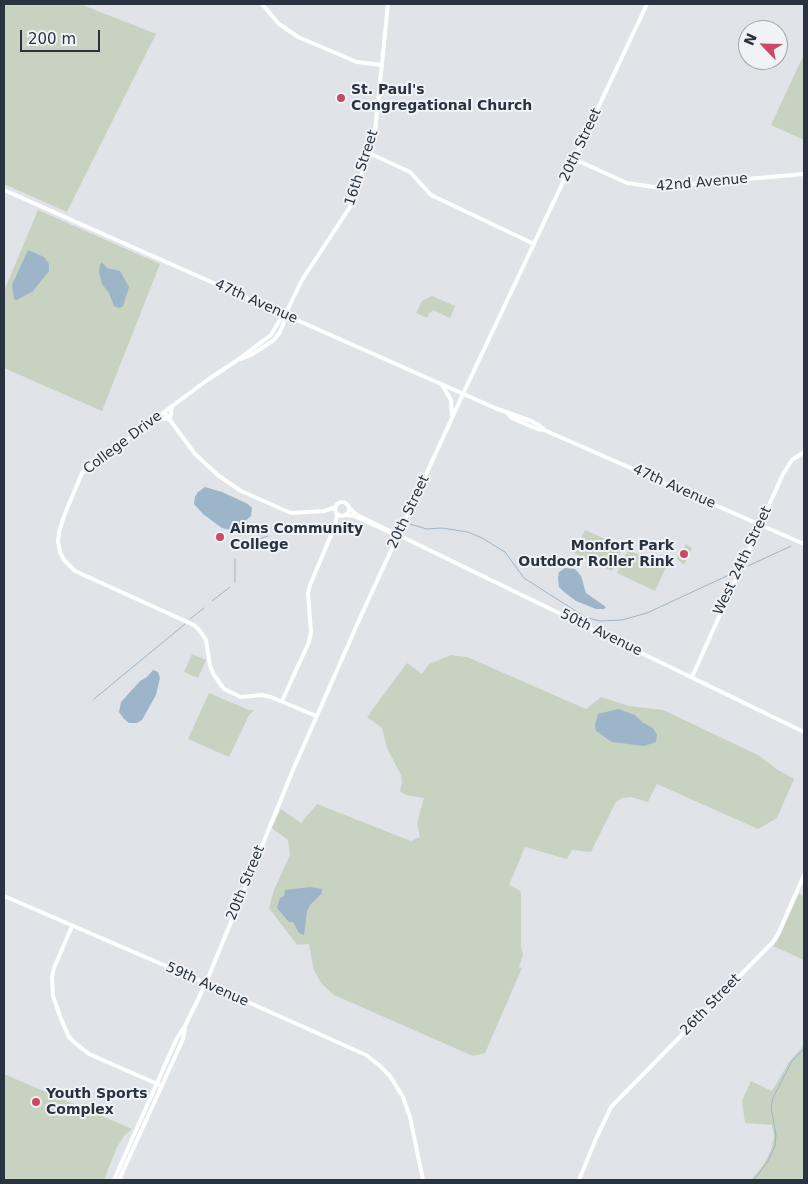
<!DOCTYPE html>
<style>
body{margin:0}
#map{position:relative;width:808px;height:1184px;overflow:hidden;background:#e0e4e9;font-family:"DejaVu Sans",sans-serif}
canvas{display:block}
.frame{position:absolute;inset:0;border:5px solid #293340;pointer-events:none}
.north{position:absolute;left:738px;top:20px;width:50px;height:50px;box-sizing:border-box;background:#f0f3f6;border:1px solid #a0a6ad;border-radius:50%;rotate:294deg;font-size:14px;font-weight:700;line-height:20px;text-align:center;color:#293340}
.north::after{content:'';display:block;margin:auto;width:18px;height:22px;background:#cb4867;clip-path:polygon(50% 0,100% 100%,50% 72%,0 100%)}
.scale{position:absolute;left:20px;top:30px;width:80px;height:22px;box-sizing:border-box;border:2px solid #293340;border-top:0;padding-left:6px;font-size:15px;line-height:18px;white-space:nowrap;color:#293340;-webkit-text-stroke:4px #f0f3f6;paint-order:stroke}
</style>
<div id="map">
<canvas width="808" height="1184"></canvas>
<div class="frame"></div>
<div class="north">N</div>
<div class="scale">200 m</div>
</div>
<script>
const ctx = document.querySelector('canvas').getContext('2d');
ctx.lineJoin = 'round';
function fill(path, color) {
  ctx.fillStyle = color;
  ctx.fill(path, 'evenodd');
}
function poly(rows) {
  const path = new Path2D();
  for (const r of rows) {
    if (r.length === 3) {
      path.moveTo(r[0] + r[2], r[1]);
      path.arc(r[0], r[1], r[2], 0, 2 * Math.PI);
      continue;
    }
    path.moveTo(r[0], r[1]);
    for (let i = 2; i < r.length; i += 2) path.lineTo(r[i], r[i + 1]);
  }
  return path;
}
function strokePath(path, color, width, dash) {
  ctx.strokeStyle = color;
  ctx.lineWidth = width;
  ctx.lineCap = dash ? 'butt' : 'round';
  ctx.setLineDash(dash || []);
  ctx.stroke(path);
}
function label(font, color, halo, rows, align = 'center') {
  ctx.font = font + ' "DejaVu Sans",sans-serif';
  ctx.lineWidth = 4;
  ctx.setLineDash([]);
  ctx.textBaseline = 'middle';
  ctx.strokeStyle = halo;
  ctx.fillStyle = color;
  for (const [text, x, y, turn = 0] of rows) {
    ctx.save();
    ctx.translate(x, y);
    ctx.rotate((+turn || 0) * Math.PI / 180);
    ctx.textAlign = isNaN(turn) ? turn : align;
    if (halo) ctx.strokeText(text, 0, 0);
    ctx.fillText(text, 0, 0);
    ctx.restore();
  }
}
const green = poly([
 [4,4,80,4,156,34,67,212,4,184],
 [804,54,804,140,771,125],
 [38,210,160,264,102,411,4,368,4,291],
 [432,296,455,306,450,318,433,310,431,313,430,312,427,318,416,313,422,301],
 [585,530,623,547,612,571,574,553],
 [686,544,692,548,685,563,683,564,677,559],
 [628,550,666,567,655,591,617,573],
 [192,654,206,660,198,678,184,672],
 [451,655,467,657,586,709,601,697,629,706,663,710,758,755,778,770,794,779,777,818,758,829,657,784,648,802,631,797,622,798,616,802,591,852,572,850,567,859,525,847,509,885,519,890,521,893,521,946,523,955,519,967,522,968,485,1053,473,1056,334,995,321,983,314,970,309,944,297,945,269,908,274,890,290,855,288,840,272,828,281,809,301,823,317,804,411,841,420,837,417,823,424,798,406,795,400,791,402,782,401,775,387,748,382,728,367,717,407,663,422,674,429,664],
 [209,693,249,710,254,710,249,715,229,757,188,739],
 [799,894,804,896,804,960,773,946,778,940],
 [804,1045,804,1180,751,1180,764,1164,771,1150,774,1137,772,1125,745,1123,742,1101,745,1094,751,1081,772,1091,789,1062],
 [4,1074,132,1129,124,1136,117,1147,104,1180,4,1180]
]);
const water = poly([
 [28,250,44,257,49,264,49,271,33,291,17,300,14,299,12,285],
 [102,262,107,268,120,271,129,287,123,306,119,308,114,306,109,293,102,284,99,272,100,265],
 [205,487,222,492,248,504,252,508,251,516,234,531,222,528,203,514,194,504,195,497,198,492],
 [565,568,575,569,581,576,586,593,606,607,604,609,596,609,576,601,564,592,559,587,558,578,559,572],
 [153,670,158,672,160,678,156,695,142,720,137,723,129,723,124,719,119,712,121,702,140,681,147,677],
 [618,709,635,715,642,722,653,728,657,735,656,742,644,746,612,742,596,731,595,725,598,714],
 [310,887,322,889,322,893,310,905,307,911,304,935,299,933,293,922,289,922,277,908,280,898,284,896,285,890]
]);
const stream = poly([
 [410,524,427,529,442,528,468,532,482,538,505,552,524,578,585,617,600,621,622,620,647,613,731,574],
 [245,545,250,545,253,541,268,536],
 [748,566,791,546],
 [235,582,235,559],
 [212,601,230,587],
 [190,619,204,608],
 [94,699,185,624],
 [754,1180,768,1161,775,1146,776,1135,771,1108,773,1098,792,1061,804,1049]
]);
const secondary = poly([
 [262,4,279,24,298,37,357,62,382,65],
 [369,153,410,172,431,195,534,244],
 [574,159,627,183,655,187,804,174],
 [4,190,495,408,531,421,539,425,544,430],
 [285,315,281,318,271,335,236,361,206,381,82,473,64,516,59,532,58,542,60,552,64,560,75,571,194,625,200,631,206,640,210,666,214,675,224,689,241,697,262,695,271,697,316,716],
 [241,359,251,355,274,340,280,332,285,320,285,315,302,280,350,207,369,153,375,132,388,4],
 [442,385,451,400,452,415],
 [164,412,195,454,219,476,241,491,291,513,324,511,336,507],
 [508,414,512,418,537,429,544,430,804,544],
 [157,418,170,419,172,407],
 [342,509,7],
 [349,508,357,515,804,732],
 [347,515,354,516,396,535],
 [692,677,783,474,792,460,804,452],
 [282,701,309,642,311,632,308,593,310,585,335,526,337,514],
 [4,896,210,985,366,1055,379,1065,390,1076,403,1097,410,1117,423,1180],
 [72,926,54,968,52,977,53,996,61,1019,69,1037,75,1043,89,1054,162,1086],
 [114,1180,177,1038,185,1026,206,983,293,770,360,618,463,394,647,4],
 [119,1180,183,1039,185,1029],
 [579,1180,595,1141,611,1107,773,942,779,932,804,875]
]);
const markers = [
 [341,98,5,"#cb4867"],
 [220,537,5,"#cb4867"],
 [684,554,5,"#cb4867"],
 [36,1102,5,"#cb4867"]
];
const poiNames = [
 ["St. Paul's",351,90],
 ["Congregational Church",351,106],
 ["Aims Community",230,529],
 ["College",230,545],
 ["Monfort Park",674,546,"right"],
 ["Outdoor Roller Rink",674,562,"right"],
 ["Youth Sports",46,1094],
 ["Complex",46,1110]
];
const streetNames = [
 ["20th Street",581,145,-65],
 ["16th Street",362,168,-72],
 ["42nd Avenue",702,183,-5],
 ["47th Avenue",256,302,24],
 ["College Drive",123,443,-37],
 ["47th Avenue",674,487,24],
 ["20th Street",409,512,-65],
 ["West 24th Street",743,561,-65],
 ["50th Avenue",601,633,26],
 ["20th Street",246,883,-68],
 ["59th Avenue",207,985,24],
 ["26th Street",711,1005,-46]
];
fill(green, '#c7d2c1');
fill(water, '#9cb5c8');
strokePath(stream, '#9cb5c8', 1);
strokePath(secondary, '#fff', 4);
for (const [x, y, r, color] of markers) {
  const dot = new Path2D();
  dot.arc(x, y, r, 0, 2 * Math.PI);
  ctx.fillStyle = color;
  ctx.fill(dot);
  strokePath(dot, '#f0f3f6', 2);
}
label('bold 14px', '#293340', '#f0f3f6', poiNames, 'left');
label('14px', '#293340', '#f0f3f6', streetNames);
</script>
